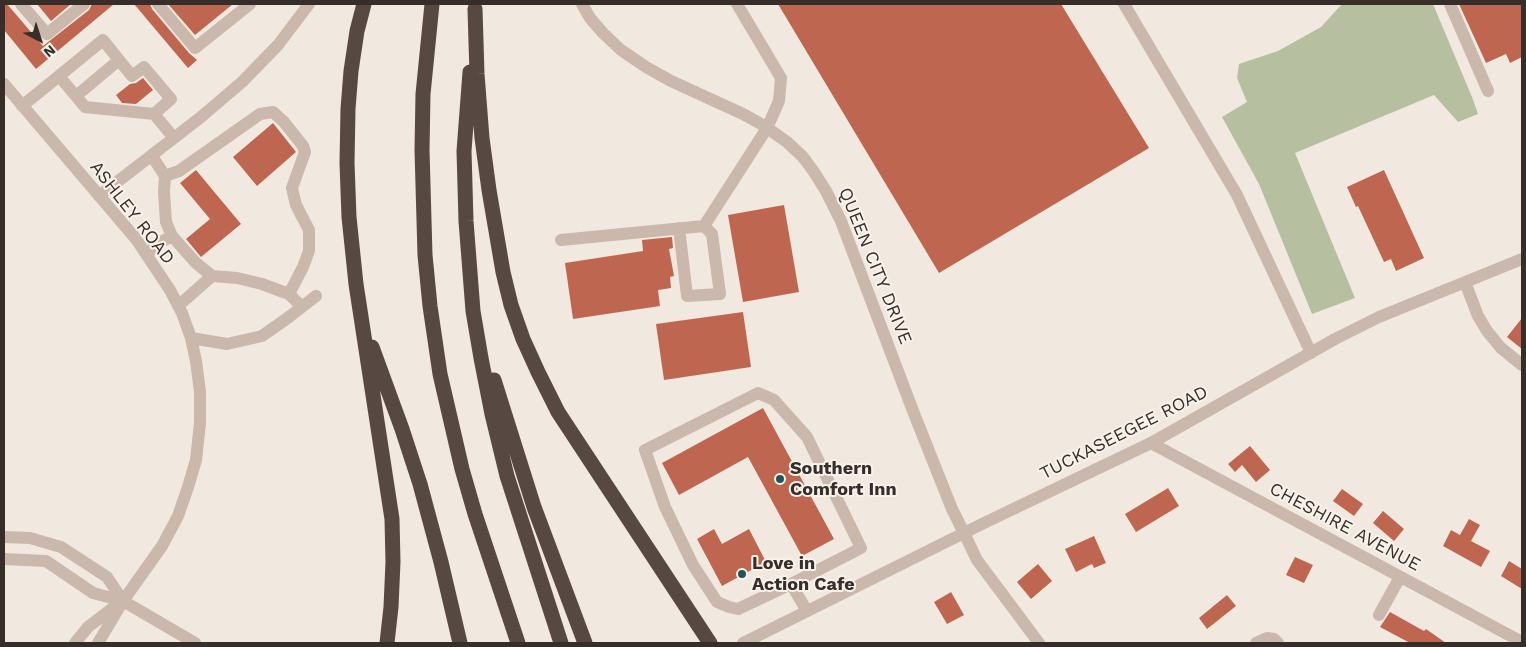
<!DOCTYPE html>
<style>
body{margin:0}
#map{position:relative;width:1526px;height:647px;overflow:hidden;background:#f1e8df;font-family:"Work Sans",sans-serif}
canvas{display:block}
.frame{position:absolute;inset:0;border:5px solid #372e2a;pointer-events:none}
.north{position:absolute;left:15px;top:15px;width:50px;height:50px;-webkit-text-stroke:4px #f9f2eb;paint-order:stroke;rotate:140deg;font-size:14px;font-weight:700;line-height:20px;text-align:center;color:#372e2a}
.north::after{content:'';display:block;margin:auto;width:18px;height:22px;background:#372e2a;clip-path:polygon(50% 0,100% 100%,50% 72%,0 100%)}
</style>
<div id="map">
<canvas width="1526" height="647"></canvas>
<div class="frame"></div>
<div class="north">N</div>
</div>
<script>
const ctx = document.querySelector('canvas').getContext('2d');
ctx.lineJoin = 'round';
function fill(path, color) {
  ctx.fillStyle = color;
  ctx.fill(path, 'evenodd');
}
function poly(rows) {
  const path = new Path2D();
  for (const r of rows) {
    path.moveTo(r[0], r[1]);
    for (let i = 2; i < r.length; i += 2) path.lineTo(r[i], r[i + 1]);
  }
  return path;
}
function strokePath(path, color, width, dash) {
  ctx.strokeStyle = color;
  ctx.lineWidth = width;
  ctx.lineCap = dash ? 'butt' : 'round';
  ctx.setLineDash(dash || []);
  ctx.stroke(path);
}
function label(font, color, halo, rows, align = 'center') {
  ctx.font = font + ' "Work Sans",sans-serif';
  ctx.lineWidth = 4;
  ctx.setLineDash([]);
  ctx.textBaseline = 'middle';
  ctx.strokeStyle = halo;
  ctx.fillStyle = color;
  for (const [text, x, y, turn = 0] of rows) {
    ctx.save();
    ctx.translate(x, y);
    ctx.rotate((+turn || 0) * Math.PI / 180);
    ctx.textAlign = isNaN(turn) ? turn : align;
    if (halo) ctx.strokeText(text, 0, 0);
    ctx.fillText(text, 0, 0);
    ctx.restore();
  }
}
const green = poly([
 [1342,4,1433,4,1472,97,1478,114,1458,122,1434,95,1295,153,1355,298,1312,314,1259,184,1222,117,1247,102,1237,78,1239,64,1278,51,1321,27]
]);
const building = poly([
 [4,4,7,4,43,46,89,10,92,4,114,4,36,69,4,30],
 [37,4,71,4,51,21],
 [134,4,150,4,152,9,189,53,197,60,188,68],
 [168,4,233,4,195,35],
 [778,4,1061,4,1149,148,939,273],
 [1459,4,1522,4,1522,57,1510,63,1506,54,1486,63],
 [143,78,153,90,136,104,122,103,116,95,130,84,136,83],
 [273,123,296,152,257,186,233,157],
 [196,170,241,224,201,257,186,239,210,219,180,183],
 [1384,170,1424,258,1396,271,1391,259,1384,262,1358,206,1356,207,1347,187],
 [784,205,799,292,743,302,728,215],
 [672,237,673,248,669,249,674,276,670,277,671,288,658,290,660,306,573,319,565,263,643,251,642,240],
 [743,312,751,367,664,380,656,324],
 [1522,318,1522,349,1507,337],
 [763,408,834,539,802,556,748,457,679,495,662,463],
 [1250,446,1270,470,1256,482,1242,465,1235,472,1228,464],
 [1168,488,1179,506,1136,532,1125,514],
 [1342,489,1363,504,1354,516,1333,501],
 [1383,511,1404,529,1394,541,1373,523],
 [1469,519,1480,525,1471,541,1490,551,1481,567,1443,546,1451,530,1460,535],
 [714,529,722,544,749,529,766,562,722,586,697,539],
 [1094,536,1106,563,1094,568,1092,564,1076,572,1065,549],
 [1295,557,1313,565,1304,583,1286,575],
 [1509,561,1522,569,1522,589,1501,576],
 [1038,564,1052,581,1031,599,1017,582],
 [951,592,964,615,947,624,934,602],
 [1227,595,1236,606,1207,629,1199,618],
 [1390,612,1424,631,1426,629,1446,643,1410,643,1380,627]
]);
const minor = poly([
 [21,4,47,34,84,4],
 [158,4,195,48,250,4],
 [582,4,590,18,603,33,621,50,646,67,671,81,743,114,763,125,787,142,803,157,814,172,826,191,841,221,913,411,952,509,964,533,977,560,1039,643],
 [1124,4,1237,195,1311,353],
 [1450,4,1488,91],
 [59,76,103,40,119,60],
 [4,84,136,239,170,290,182,313,191,338,196,361,200,392,200,423,196,460,188,487,178,516,162,546,123,601,98,643],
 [76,96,119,60,132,76,144,67,171,99,154,114],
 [22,106,59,76,85,107,154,114,174,138],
 [152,156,165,176,164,192,166,222,172,236,196,263,212,276,237,278,262,284,289,294,302,307],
 [165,176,179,171,260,114,273,112,284,122,303,146,305,152,292,188,296,205,309,230,309,251,303,267,289,294],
 [99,196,201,117,242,82,278,45,309,4],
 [679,228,687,296,720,294,712,234,704,226],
 [561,240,704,226,767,128,779,101,781,78,737,4],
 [146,254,161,242,172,236],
 [1465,282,1478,316,1487,331,1501,348,1522,365],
 [178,306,212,276],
 [191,338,227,344,262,336,289,317,316,296],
 [1151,443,1522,642],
 [4,537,30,538,61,547,107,577,123,601],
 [4,559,46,561,93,593,123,601,195,643],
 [791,584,738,609,729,607,717,602,693,565,665,507,645,450,758,393,774,400,807,437,861,548,791,584,807,611],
 [1379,615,1400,577],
 [75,643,88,627,118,604],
 [743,643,984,523,1151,443,1335,339,1379,317,1522,259],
 [1256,643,1267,638,1274,639,1278,643]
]);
const highway = poly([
 [364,4,357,31,351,71,348,109,347,163,349,217,356,284,392,519,393,562,391,607,387,643],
 [432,4,423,94,422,150,425,255,430,306,440,374,462,469,475,514,518,643],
 [475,9,477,74,482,138,489,190,503,272,511,305,523,339,538,372,558,412,710,643],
 [470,72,464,151,466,221,473,311,481,358,492,414,507,476,561,643],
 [372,347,402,429,420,484,441,562,460,643],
 [494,380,534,507,585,643]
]);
const markers = [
 [780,479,5,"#225557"],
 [742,574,5,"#225557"]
];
const streetNames = [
 ["ASHLEY ROAD",132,213,52],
 ["QUEEN CITY DRIVE",875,266,68],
 ["TUCKASEEGEE ROAD",1124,433,-27],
 ["CHESHIRE AVENUE",1345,527,28]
];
const poiNames = [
 ["Southern",790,469],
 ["Comfort Inn",790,490],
 ["Love in",752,564],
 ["Action Cafe",752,585]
];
fill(green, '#b6c0a0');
fill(building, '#bf6650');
strokePath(minor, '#c9b8ab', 12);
strokePath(highway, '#584842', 15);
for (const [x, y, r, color] of markers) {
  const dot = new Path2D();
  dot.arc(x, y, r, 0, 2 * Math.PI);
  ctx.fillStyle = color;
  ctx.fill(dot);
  strokePath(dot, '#f9f2eb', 2);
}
label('18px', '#372e2a', '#f9f2eb', streetNames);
label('bold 18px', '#372e2a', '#f9f2eb', poiNames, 'left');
</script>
